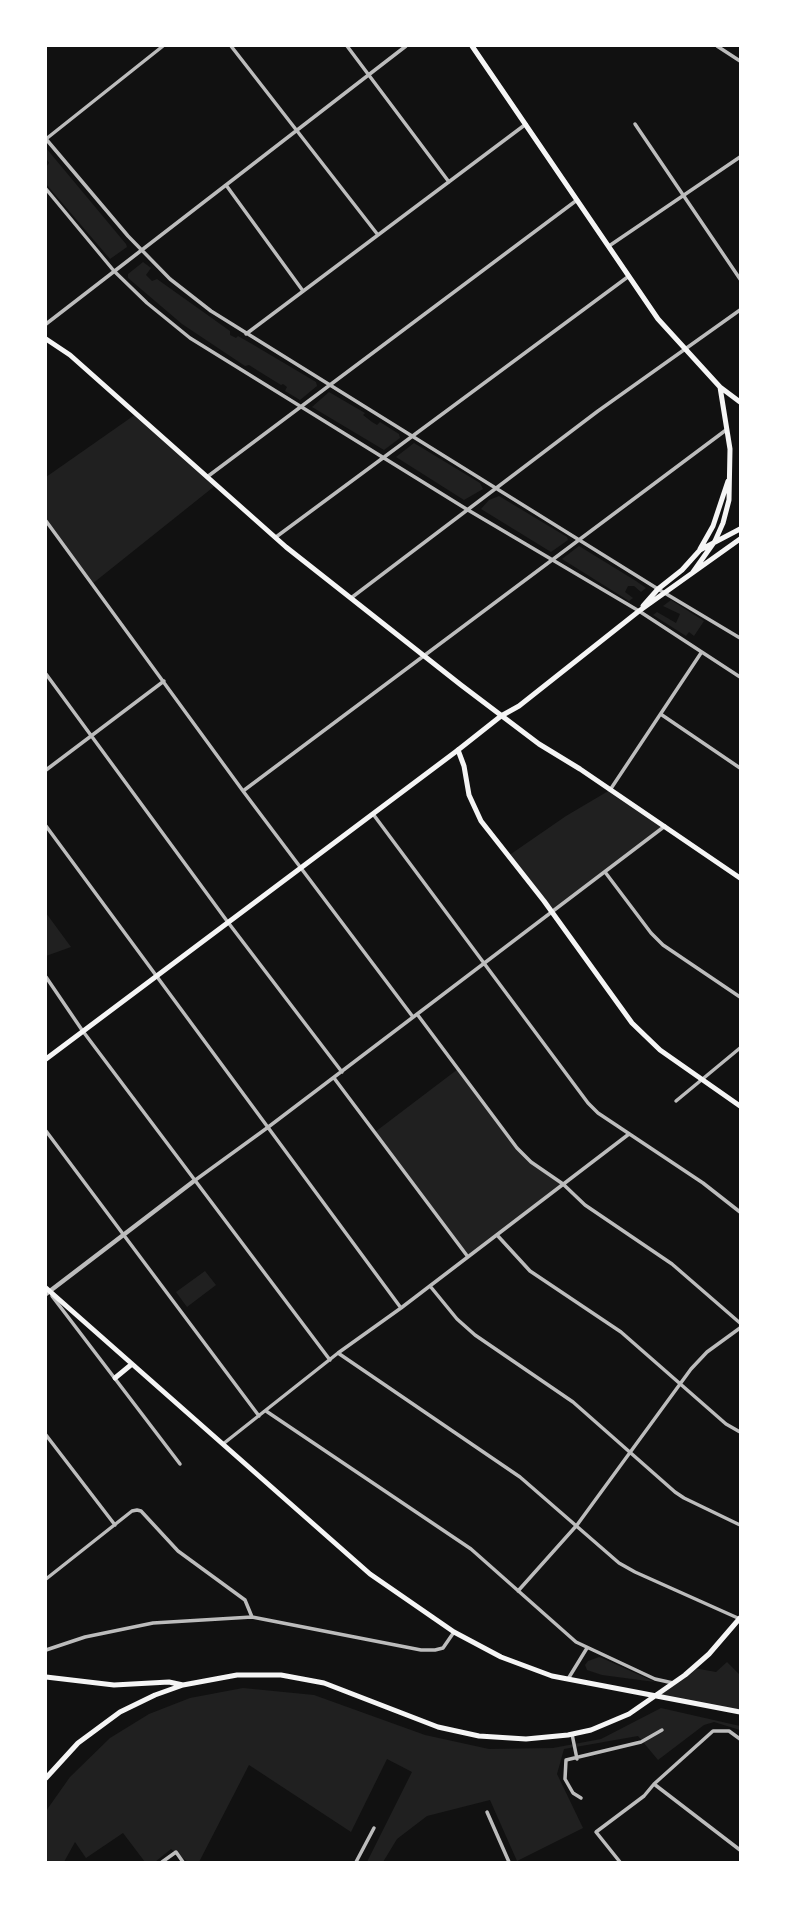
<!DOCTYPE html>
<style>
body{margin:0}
#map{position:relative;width:786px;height:1908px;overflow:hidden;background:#111;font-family:"DM Sans",sans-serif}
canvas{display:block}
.frame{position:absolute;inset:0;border:47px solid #fff;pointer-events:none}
</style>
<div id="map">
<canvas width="786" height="1908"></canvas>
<div class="frame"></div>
</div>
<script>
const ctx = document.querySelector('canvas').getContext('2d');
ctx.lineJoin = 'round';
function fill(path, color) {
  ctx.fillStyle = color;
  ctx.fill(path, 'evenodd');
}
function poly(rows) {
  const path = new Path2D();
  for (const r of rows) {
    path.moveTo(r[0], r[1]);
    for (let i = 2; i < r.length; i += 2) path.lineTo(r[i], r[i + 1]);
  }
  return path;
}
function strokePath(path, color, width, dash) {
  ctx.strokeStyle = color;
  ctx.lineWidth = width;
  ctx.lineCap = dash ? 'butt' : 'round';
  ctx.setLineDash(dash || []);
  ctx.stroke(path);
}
const green = poly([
 [46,148,126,244,127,247,110,259,46,184,46,167,49,163,46,158],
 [143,262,151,268,146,275,152,281,157,279,230,331,230,335,236,338,238,336,252,344,316,382,317,386,300,400,285,391,287,387,283,384,281,385,260,372,249,365,245,366,182,324,128,278,128,274],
 [329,392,365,413,363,415,372,422,377,425,380,422,399,434,400,438,384,450,312,407],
 [136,414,216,485,92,584,46,521,46,477],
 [414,443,480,483,483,489,464,500,396,457],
 [499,496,567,537,568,540,551,552,481,509,489,500],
 [579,546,636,581,646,588,641,592,634,586,628,586,625,592,633,598,629,601,562,559],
 [671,600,704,621,694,636,689,632,686,636,653,615,657,612,676,623,680,614,663,606],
 [610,790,665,826,551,912,508,856,566,816],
 [46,913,71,947,46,956],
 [458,1069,517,1148,531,1162,563,1184,468,1257,375,1132],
 [205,1271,216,1285,187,1307,176,1292],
 [599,1657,602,1658,655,1682,602,1675,587,1670,585,1665,588,1661],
 [727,1662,740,1675,740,1712,656,1695,694,1668,716,1672],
 [243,1688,314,1695,425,1735,489,1749,553,1748,601,1739,661,1708,740,1726,740,1730,714,1722,704,1725,658,1760,638,1736,564,1749,557,1774,583,1828,517,1861,490,1800,427,1816,397,1839,383,1862,367,1862,412,1772,387,1759,351,1832,249,1765,199,1862,188,1862,171,1849,155,1862,145,1862,123,1833,86,1858,75,1842,64,1862,46,1862,46,1811,70,1777,110,1738,149,1714,190,1698]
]);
const minor = poly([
 [231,46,378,235],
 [347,46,449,182],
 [717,46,740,61],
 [635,124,740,279],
 [46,139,128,236,170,279,211,311,658,589,740,638],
 [46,139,163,46],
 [226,185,303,291],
 [46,189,114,271,147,303,190,338,468,510,639,611,740,677],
 [609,246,740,157],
 [46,324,406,46],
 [246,334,526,124],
 [207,477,577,200],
 [46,521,243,791,413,1017],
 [276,537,629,276],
 [351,598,598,411,740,310],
 [46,674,227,921,342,1072],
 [662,715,740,768],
 [46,770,164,681],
 [610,790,701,653],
 [243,791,726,430],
 [373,814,588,1103,598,1113,703,1183,740,1212],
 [46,826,401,1308],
 [605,872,651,933,663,945,740,997],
 [46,977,82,1030,330,1360],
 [417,1014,517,1148,531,1162,563,1184,585,1205,672,1264,740,1323],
 [334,1078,468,1257],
 [676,1101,740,1048],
 [46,1131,259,1416],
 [194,1181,267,1128,665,826],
 [497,1235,530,1271,621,1332,726,1424,740,1432],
 [430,1286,457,1319,475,1335,573,1402,675,1492,684,1498,740,1525],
 [52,1296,180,1464],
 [338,1353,520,1477,619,1563,635,1572,740,1619],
 [266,1411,471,1549,576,1642,655,1679,673,1683],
 [46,1435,115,1525],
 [223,1444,338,1353,401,1308,629,1134],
 [46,1579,132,1511,137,1510,141,1511,178,1551,245,1600,252,1617],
 [518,1591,577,1525,691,1369,707,1352,740,1328],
 [46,1650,85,1637,153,1623,252,1617,421,1650,435,1650,443,1648,454,1632],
 [568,1679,587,1648],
 [572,1734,577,1759],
 [654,1784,740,1850],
 [581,1798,573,1793,565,1779,566,1760,641,1742,662,1730],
 [487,1812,509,1862],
 [162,1862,176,1852,183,1862],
 [356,1862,374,1828],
 [620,1862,596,1832,644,1796,654,1784,713,1731,729,1731,740,1739]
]);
const tertiary = poly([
 [46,1294,194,1181]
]);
const secondary = poly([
 [46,339,70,355,286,547,461,685,539,744,580,769,740,878],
 [46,1059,458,750]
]);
const primary = poly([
 [472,46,658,319,720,387,740,402],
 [740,539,639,611,519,706,501,716,458,750,464,766,469,795,481,821,544,901,632,1023,660,1050,740,1106],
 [700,549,713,526,728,481],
 [693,572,715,541,723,523,729,500,730,449,720,387],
 [643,606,658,589,682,570,700,550,740,529],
 [46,1288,370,1574,454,1632,501,1657,552,1676,740,1712],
 [115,1378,132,1364],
 [46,1677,114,1685,169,1682,183,1685],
 [46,1778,78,1743,120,1712,155,1695,183,1685,237,1675,281,1675,324,1683,438,1727,479,1736,526,1739,568,1735,591,1730,629,1714,685,1675,709,1654,740,1618]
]);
fill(green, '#202020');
strokePath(minor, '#bcbcbc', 3.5);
strokePath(tertiary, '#bcbcbc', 4.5);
strokePath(secondary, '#f5f5f5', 5);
strokePath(primary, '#f5f5f5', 5);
</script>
